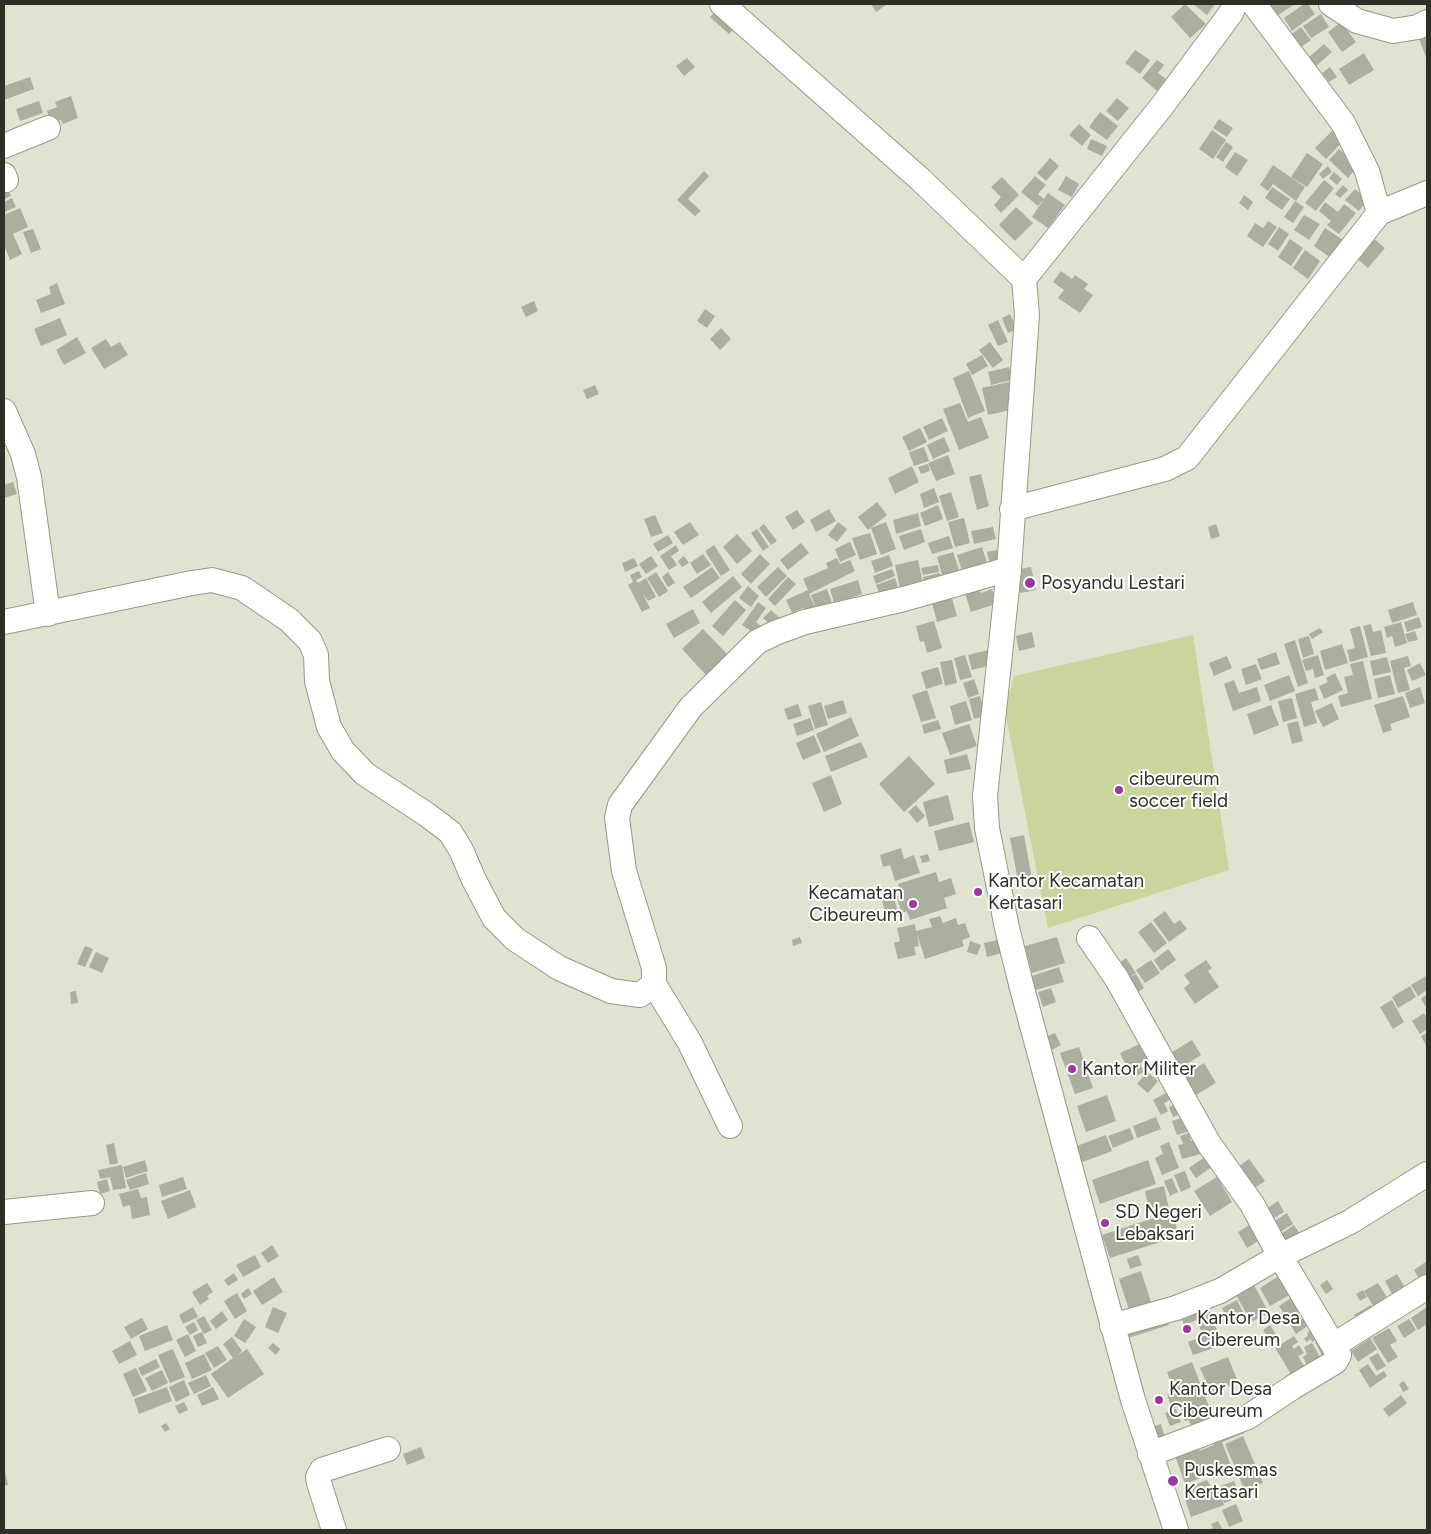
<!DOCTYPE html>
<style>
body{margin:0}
#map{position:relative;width:1431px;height:1534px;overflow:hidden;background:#dfe3d0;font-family:Figtree,sans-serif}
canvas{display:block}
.frame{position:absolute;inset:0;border:5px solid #2e3028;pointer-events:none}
</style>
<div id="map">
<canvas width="1431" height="1534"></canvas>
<div class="frame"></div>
</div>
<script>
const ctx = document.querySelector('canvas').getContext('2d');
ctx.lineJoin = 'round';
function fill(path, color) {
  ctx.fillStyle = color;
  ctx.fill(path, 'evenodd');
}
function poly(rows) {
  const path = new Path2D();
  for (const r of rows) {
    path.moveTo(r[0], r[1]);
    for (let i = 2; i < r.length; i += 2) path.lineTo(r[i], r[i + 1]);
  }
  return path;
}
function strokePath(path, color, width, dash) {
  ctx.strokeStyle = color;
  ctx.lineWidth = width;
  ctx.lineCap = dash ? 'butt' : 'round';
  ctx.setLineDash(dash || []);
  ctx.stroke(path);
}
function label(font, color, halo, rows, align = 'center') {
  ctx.font = font + ' Figtree,sans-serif';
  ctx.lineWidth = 4;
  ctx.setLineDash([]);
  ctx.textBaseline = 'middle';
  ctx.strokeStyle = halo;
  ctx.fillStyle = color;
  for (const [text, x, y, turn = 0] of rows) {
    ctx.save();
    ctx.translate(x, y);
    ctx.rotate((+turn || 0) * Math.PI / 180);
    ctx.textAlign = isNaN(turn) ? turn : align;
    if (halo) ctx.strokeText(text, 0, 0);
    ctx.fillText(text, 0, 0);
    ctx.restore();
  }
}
const green = poly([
 [1193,635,1229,870,1048,928,1005,711,1014,676]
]);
const building = poly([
 [871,4,885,4,886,5,876,12],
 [1185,4,1206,24,1190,38,1171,17],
 [1193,4,1215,4,1207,15],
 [1272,4,1295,4,1277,16,1270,6],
 [1304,4,1308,4,1315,14,1292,31,1284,18],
 [719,8,737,25,729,34,710,17],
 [1321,14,1329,27,1311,38,1303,26],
 [1341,22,1356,42,1342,52,1328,32],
 [1301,27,1311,40,1294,52,1285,39],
 [1427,29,1427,60,1417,33],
 [1324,44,1332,52,1315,67,1307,59],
 [1135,50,1150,60,1140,74,1125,63],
 [1364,53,1374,70,1349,85,1339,69],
 [687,58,695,67,684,76,676,66],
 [1157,60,1164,65,1158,73,1166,79,1157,91,1142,78],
 [1330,67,1337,77,1329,82,1322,73],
 [30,77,34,89,4,100,4,86],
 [71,96,78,118,63,124,61,120,51,123,47,111,57,107,55,102],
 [1117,98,1129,108,1118,121,1106,111],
 [39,101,43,113,20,121,16,109],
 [1100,112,1118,126,1107,140,1089,127],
 [1219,119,1233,128,1227,137,1213,128],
 [1079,124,1091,135,1082,146,1069,135],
 [1336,127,1347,137,1326,159,1315,148],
 [1212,130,1226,140,1213,159,1199,149],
 [1091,139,1107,146,1102,156,1087,149],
 [1226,142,1233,147,1223,162,1216,157],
 [1339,149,1358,166,1348,178,1329,160],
 [1235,152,1248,160,1237,176,1225,167],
 [1307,153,1323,164,1307,187,1291,177],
 [1050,158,1059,166,1046,181,1037,173],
 [1273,165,1305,187,1296,201,1273,184,1268,191,1260,185],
 [1328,166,1332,172,1323,179,1319,174],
 [704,171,709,176,688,199,701,211,695,216,677,200],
 [1334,172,1342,179,1337,185,1329,178],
 [1035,176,1046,185,1038,194,1044,199,1038,206,1021,192],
 [1066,176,1079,184,1072,197,1058,190],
 [1002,177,1019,195,1001,213,994,205,1001,197,991,187],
 [1324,180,1334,188,1316,211,1305,203],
 [4,181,11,196,4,199],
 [1343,185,1348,190,1340,198,1335,194],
 [1272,187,1290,199,1282,210,1265,198],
 [1355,189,1368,200,1359,211,1345,200],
 [1048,193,1065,205,1048,228,1032,217],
 [1244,195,1253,202,1248,210,1239,203],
 [12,198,16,207,4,212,4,202],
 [1295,201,1304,207,1293,223,1284,217],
 [1325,202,1338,212,1344,204,1356,213,1339,234,1327,225,1331,221,1319,211],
 [1016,207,1033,223,1015,241,999,225],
 [20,208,28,227,13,234,22,254,10,260,4,245,4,215],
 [1304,215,1320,224,1309,240,1294,230],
 [1268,221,1277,227,1263,247,1247,236,1255,223,1263,228],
 [1279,227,1289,234,1278,251,1268,244],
 [1325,228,1343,240,1331,258,1314,246],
 [33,229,41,249,31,253,23,232],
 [1367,233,1385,248,1368,268,1350,253],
 [1290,239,1303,248,1291,266,1278,257],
 [1305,250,1320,261,1308,279,1293,268],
 [1061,271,1072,279,1075,275,1088,284,1084,289,1093,295,1080,313,1058,298,1064,290,1053,282],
 [57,283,65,304,41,313,36,300,51,294,49,287],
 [534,301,538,311,526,317,521,307],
 [705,309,715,316,707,328,697,321],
 [1010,314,1017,329,1008,333,1002,318],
 [60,318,67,335,41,346,34,329],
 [998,320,1008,342,998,346,988,325],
 [721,328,731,339,720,350,710,339],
 [77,337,86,353,64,365,56,350],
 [106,339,111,347,120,342,128,355,104,369,91,348],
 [990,342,1003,360,993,368,979,350],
 [982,355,988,366,972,375,966,364],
 [1009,367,1012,380,991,385,988,372],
 [969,371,985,411,968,418,953,378],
 [1009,382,1015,409,988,415,982,388],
 [595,385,599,394,587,399,583,390],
 [960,403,968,422,981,417,989,438,959,450,943,409],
 [942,418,948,431,929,440,923,427],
 [920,428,927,442,909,451,902,437],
 [944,437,950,451,933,459,927,445],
 [924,447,929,461,914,466,909,452],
 [948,455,955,474,936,481,928,463],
 [928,464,930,471,921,474,918,467],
 [912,466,919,482,895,494,888,478],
 [981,474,989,506,977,510,969,477],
 [13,482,17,494,4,498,4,485],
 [934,488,939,502,924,508,920,494],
 [951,492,959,517,947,521,939,496],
 [877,502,887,515,868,530,858,517],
 [938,505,943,519,925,526,920,513],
 [829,509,836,521,816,532,810,520],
 [797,510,805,522,793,530,785,517],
 [918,513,921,526,896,534,893,520],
 [655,515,663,533,651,537,644,519],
 [964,518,970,543,955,547,948,522],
 [690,522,699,535,683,545,674,532],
 [838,522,847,529,837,542,828,535],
 [886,522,896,549,881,555,871,528],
 [764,524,777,541,771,545,759,528],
 [1216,524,1220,536,1211,539,1208,527],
 [993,527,996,539,974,544,971,531],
 [757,529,769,547,763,551,751,533],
 [921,529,925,542,904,550,899,536],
 [870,533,877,554,860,560,852,538],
 [737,534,752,551,737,564,723,547],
 [668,535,673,543,658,552,653,544],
 [949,536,953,548,932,554,928,543],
 [850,542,856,555,840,562,835,549],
 [801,543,809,553,788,570,780,560],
 [676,545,679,551,671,556,677,565,669,570,660,556],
 [714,545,730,570,721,576,705,551],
 [982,547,987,563,962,571,957,555],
 [997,550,999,563,990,565,987,552],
 [953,552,960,573,943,578,937,557],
 [703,554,711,565,697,574,690,563],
 [760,554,770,564,751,584,741,574],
 [889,555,893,566,875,573,871,561],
 [651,556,658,566,646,574,639,564],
 [684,556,689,563,682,567,678,561],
 [634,558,638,566,625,572,622,563],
 [837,558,840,564,850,560,855,571,809,594,816,609,806,614,803,608,792,613,786,600,808,590,803,579,828,568,826,563],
 [918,560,923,583,900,588,895,565],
 [938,565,939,572,923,575,921,568],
 [712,567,720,578,691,598,683,587],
 [778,567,787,576,766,597,757,587],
 [1031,567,1036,590,1020,593,1015,570],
 [892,569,895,576,876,584,873,576],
 [639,571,642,577,636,580,638,583,646,578,656,597,648,601,643,594,650,608,642,612,628,585,633,582,630,575],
 [656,572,668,591,659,597,647,578],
 [668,572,675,583,668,587,662,577],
 [940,573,942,580,925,585,923,577],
 [733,576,742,587,711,613,702,602],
 [788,577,796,584,775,606,768,599],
 [895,578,898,587,880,595,876,585],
 [858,580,862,594,834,603,830,589],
 [748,586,759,596,751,607,739,598],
 [978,586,981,593,992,589,996,604,971,612,964,590],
 [827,589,833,606,817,611,811,595],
 [952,598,957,616,937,622,932,603],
 [735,600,746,610,723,636,712,626],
 [758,602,766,608,756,622,764,628,758,636,742,625],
 [1413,602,1417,615,1392,623,1388,610],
 [693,609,700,623,674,638,666,624],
 [771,610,781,619,773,627,763,618],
 [1419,617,1422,627,1407,632,1404,622],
 [934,621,942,648,927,653,924,641,920,642,916,626],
 [1401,622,1407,643,1395,647,1392,636,1387,638,1384,627],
 [1371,624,1373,632,1381,630,1386,653,1371,656,1363,626],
 [1360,626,1368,657,1350,662,1347,650,1355,648,1350,629],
 [1320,628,1323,632,1312,639,1309,634],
 [703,629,728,655,706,675,682,649],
 [1415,631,1418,640,1408,642,1405,634],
 [1032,632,1035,647,1019,651,1016,636],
 [1309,636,1314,654,1303,658,1298,639],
 [1295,640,1308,683,1298,687,1284,644],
 [1342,644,1348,663,1325,670,1320,651],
 [988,650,991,665,972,670,968,655],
 [1276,652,1280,664,1261,670,1257,659],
 [965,655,972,677,960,680,954,658],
 [1318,655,1324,675,1315,678,1313,669,1306,671,1302,660],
 [1227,656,1232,668,1214,676,1209,663],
 [1408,656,1411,666,1404,668,1410,690,1398,693,1390,661],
 [1387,657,1391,672,1373,676,1370,661],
 [952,660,957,683,945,686,940,662],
 [1363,661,1372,699,1341,707,1338,696,1348,693,1344,677,1353,675,1350,664],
 [1420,663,1426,675,1412,681,1407,670],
 [1256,664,1262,679,1246,685,1241,669],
 [938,667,943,684,926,689,921,672],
 [1335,673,1343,690,1324,699,1319,686,1328,682,1326,678],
 [1289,675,1295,691,1270,701,1264,685],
 [1390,675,1395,694,1378,698,1374,679],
 [974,679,979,694,968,698,963,683],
 [1234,680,1239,693,1257,687,1261,701,1233,711,1224,684],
 [1420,687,1425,703,1410,708,1405,693],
 [1315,688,1319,700,1311,702,1317,723,1304,727,1295,694],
 [927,690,936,718,921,722,912,695],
 [980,696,985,716,974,719,969,699],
 [1403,696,1410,717,1390,724,1392,730,1383,733,1374,705],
 [1292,698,1297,718,1283,722,1278,701],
 [843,700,847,713,828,719,824,706],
 [966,701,972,720,955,725,950,706],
 [821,702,828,725,815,729,808,706],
 [1332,703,1339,719,1323,727,1315,711],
 [798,704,802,716,788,720,784,709],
 [1271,705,1279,725,1254,735,1247,714],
 [851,717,859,736,824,752,816,734],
 [810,718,814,730,797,736,793,724],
 [938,720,941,729,924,734,922,725],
 [1298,721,1303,741,1292,744,1287,724],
 [969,724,977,746,950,755,942,733],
 [814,735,821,752,803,760,796,743],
 [861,742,868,757,831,772,825,756],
 [967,754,971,769,947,774,944,760],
 [909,756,935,784,904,812,879,784],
 [831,775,842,804,824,812,812,783],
 [948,795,954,820,929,827,923,802],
 [916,805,925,816,917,823,908,812],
 [969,822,974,842,939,851,934,831],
 [1024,835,1032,879,1018,881,1010,838],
 [901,848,904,859,914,855,920,873,895,881,890,865,883,867,880,855],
 [928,854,930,861,922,863,920,856],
 [936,872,939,882,951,878,956,894,944,898,947,908,910,920,907,911,902,913,896,896,902,894,898,884],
 [893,894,899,916,887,919,881,897],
 [1165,911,1174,924,1180,920,1187,929,1169,942,1153,920],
 [940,916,943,923,956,918,958,925,965,923,970,937,962,940,964,946,925,959,917,934,919,946,914,947,916,955,898,959,894,943,900,941,897,928,915,924,916,931,932,927,929,919],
 [1151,922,1167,943,1154,953,1138,932],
 [800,937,802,943,793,946,792,940],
 [1057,937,1065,963,1032,973,1025,946],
 [1002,939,1006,952,987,957,984,943],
 [970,941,981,945,977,955,967,952],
 [85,946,93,949,85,967,77,964],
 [1168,949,1176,960,1161,971,1154,960],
 [96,952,109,958,102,973,89,967],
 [1126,958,1136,973,1127,979,1136,974,1144,988,1130,997,1112,968],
 [1151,960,1160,973,1145,983,1136,970],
 [1206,960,1212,968,1208,971,1219,987,1195,1004,1184,988,1190,983,1184,975],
 [1059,967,1064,982,1036,990,1032,976],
 [1426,976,1427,990,1418,996,1411,985],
 [1410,986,1416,997,1398,1008,1392,997],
 [1051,988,1056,1002,1043,1007,1038,992],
 [76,991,78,1003,71,1004,70,992],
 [1427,994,1427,1009,1421,999],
 [1392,1000,1404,1022,1393,1029,1380,1007],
 [1424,1013,1427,1018,1427,1029,1420,1034,1412,1021],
 [1055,1033,1061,1045,1052,1050,1046,1037],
 [1427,1033,1427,1047,1421,1036],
 [1192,1040,1201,1055,1174,1072,1164,1057],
 [1142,1043,1149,1058,1140,1063,1144,1072,1132,1078,1120,1053],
 [1079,1047,1093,1088,1075,1094,1060,1053],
 [1204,1063,1216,1083,1189,1099,1177,1080],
 [1147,1072,1158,1081,1148,1093,1137,1084],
 [1173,1089,1177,1096,1164,1103,1168,1111,1161,1115,1153,1100],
 [1107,1095,1116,1121,1086,1132,1077,1106],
 [1182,1102,1185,1112,1173,1117,1169,1107],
 [1156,1117,1161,1129,1137,1138,1133,1126],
 [1186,1117,1190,1131,1177,1135,1172,1121],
 [1130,1128,1134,1139,1113,1148,1108,1136],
 [1189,1133,1191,1141,1199,1139,1204,1153,1182,1159,1178,1145,1183,1144,1180,1136],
 [1106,1135,1112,1151,1080,1163,1074,1147],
 [1169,1142,1179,1168,1162,1175,1155,1158,1163,1154,1160,1146],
 [114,1143,118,1163,110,1165,106,1145],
 [1209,1154,1216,1164,1196,1178,1189,1168],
 [1249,1159,1265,1181,1249,1192,1238,1167],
 [145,1160,148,1171,126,1178,123,1167],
 [1148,1160,1156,1184,1100,1204,1092,1180],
 [122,1165,126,1188,113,1190,110,1177,100,1179,98,1170],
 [1185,1171,1191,1187,1181,1192,1174,1175],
 [146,1173,149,1184,130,1190,126,1180],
 [183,1177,187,1189,162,1197,159,1185],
 [1217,1177,1232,1202,1210,1216,1194,1191],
 [1172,1178,1178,1192,1170,1196,1164,1181],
 [107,1179,110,1191,100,1194,97,1182],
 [1164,1186,1169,1209,1150,1214,1145,1191],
 [138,1189,141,1198,147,1197,150,1215,132,1219,130,1205,123,1207,119,1194],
 [190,1190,196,1207,168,1219,161,1201],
 [1278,1201,1284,1212,1266,1223,1260,1213],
 [1172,1212,1179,1236,1110,1258,1102,1235],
 [1287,1213,1293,1224,1274,1236,1267,1226],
 [1256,1221,1265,1237,1247,1248,1238,1232],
 [1294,1225,1302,1237,1282,1251,1274,1239],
 [272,1245,279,1256,268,1263,261,1253],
 [255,1255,261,1267,243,1277,236,1265],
 [1138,1255,1142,1265,1130,1269,1127,1259],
 [1427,1261,1427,1283,1423,1285,1414,1270],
 [1141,1271,1153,1308,1131,1316,1119,1279],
 [234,1273,238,1280,228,1286,224,1280],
 [1282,1274,1293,1293,1270,1306,1260,1288],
 [1397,1274,1407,1291,1394,1298,1385,1281],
 [274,1277,283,1292,262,1305,253,1291],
 [1327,1280,1333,1289,1326,1294,1320,1285],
 [207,1283,213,1292,207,1296,209,1299,200,1305,192,1292],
 [1378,1283,1392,1305,1378,1314,1364,1291],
 [1254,1285,1269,1313,1251,1322,1236,1295],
 [248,1288,252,1294,244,1299,241,1294],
 [1363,1290,1367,1297,1360,1301,1356,1294],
 [237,1293,247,1311,235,1319,224,1301],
 [1292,1297,1302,1313,1289,1322,1279,1306],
 [1237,1300,1244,1314,1229,1322,1222,1308],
 [1371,1305,1378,1315,1360,1326,1354,1315],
 [1207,1306,1223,1345,1193,1355,1188,1342,1203,1336,1197,1320,1184,1325,1181,1317],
 [193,1307,198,1317,183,1324,179,1315],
 [273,1307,287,1313,278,1333,265,1327],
 [1427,1307,1427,1324,1418,1330,1411,1318],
 [222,1311,228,1320,216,1329,210,1321],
 [1165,1314,1169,1325,1128,1338,1124,1328],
 [204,1316,212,1330,204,1334,196,1320],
 [1307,1316,1312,1323,1296,1334,1291,1326],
 [142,1318,148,1329,131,1339,124,1327],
 [244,1319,256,1327,245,1343,234,1336],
 [1409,1319,1416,1330,1404,1338,1397,1326],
 [194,1322,198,1330,190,1335,185,1327],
 [167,1325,173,1340,145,1351,139,1336],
 [1270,1325,1279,1339,1272,1344,1263,1330],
 [1318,1326,1324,1335,1312,1342,1311,1339,1306,1342,1304,1338,1308,1336,1307,1333],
 [1389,1328,1397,1341,1390,1345,1398,1357,1388,1363,1372,1338],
 [202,1332,207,1343,198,1347,193,1336],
 [188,1334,196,1351,185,1357,176,1340],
 [1294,1336,1298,1342,1292,1346,1294,1349,1299,1345,1304,1353,1298,1356,1307,1371,1294,1379,1275,1348],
 [232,1337,242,1351,238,1355,247,1349,264,1374,228,1398,211,1374,233,1358,223,1344],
 [1324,1337,1326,1363,1315,1342],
 [1370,1338,1377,1349,1358,1362,1351,1351],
 [130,1341,137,1355,119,1364,112,1351],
 [273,1343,280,1349,276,1355,268,1348],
 [1312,1343,1324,1364,1310,1371,1303,1357,1307,1354,1304,1347],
 [218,1346,227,1360,214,1368,205,1353],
 [173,1349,185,1377,170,1383,158,1355],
 [1378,1353,1386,1366,1377,1371,1369,1358],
 [204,1354,212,1370,192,1379,185,1363],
 [1228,1357,1238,1382,1211,1393,1200,1368],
 [156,1359,160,1367,142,1376,138,1368],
 [1192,1362,1213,1417,1191,1426,1189,1420,1185,1421,1180,1406,1172,1409,1167,1394,1174,1391,1167,1372],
 [1368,1364,1376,1376,1384,1371,1387,1376,1370,1388,1359,1370],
 [136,1368,147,1391,133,1397,123,1374],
 [162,1370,168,1383,152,1391,145,1378],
 [206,1375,211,1386,194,1394,188,1383],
 [184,1380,190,1395,176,1402,169,1387],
 [1404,1381,1409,1389,1403,1392,1399,1384],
 [167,1387,172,1401,139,1414,134,1399],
 [213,1387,219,1399,202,1406,197,1395],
 [1401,1395,1407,1403,1389,1417,1383,1409],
 [184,1402,188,1410,179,1414,175,1406],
 [1176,1409,1181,1422,1170,1426,1165,1413],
 [1239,1422,1244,1433,1222,1442,1231,1466,1185,1484,1172,1447,1195,1439,1199,1451,1214,1445,1209,1434],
 [166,1423,170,1429,165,1432,161,1426],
 [1161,1424,1166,1441,1157,1444,1151,1427],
 [1243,1436,1263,1483,1245,1491,1225,1444],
 [421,1447,425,1458,407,1465,403,1454],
 [4,1467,8,1485,4,1486],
 [1207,1480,1213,1490,1218,1488,1224,1505,1191,1517,1185,1499,1192,1496,1189,1487],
 [1234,1481,1240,1497,1224,1503,1218,1487],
 [1236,1504,1243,1521,1229,1527,1222,1510],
 [1218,1521,1223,1530,1207,1530,1213,1528,1211,1524]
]);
const minor = poly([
 [722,4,921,180,1024,279],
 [1254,4,1343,123,1367,171,1379,213],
 [1331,4,1357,21,1393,31,1418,27,1427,22],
 [4,146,48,128],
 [4,175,6,180],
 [4,411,23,454,29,477,48,614],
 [1012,509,1165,469,1187,458,1379,213,1427,193],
 [4,622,192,583,212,580,242,588,289,620,310,641,316,655,317,681,329,727,343,751,365,774,426,814,450,832,461,850,474,880,494,918,515,939,559,968,611,991,640,995,654,984,654,968,624,871,617,818,620,805,691,707,757,642,775,633,805,622,904,599,1009,569],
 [1089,938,1117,979,1209,1144,1252,1204,1280,1256,1339,1355,1335,1362,1293,1387,1248,1417,1150,1454],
 [654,984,690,1043,730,1126],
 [4,1212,92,1203],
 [1112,1326,1176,1308,1220,1291,1280,1256,1350,1222,1427,1174],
 [1334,1345,1427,1287],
 [334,1530,319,1483,318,1477,322,1470,388,1449],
 [1176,1530,1133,1400,1023,992,1007,928,987,828,985,796,1009,569,1027,315,1024,279,1162,106,1231,13,1235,4]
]);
const markers = [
 [1030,583,6,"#9d389d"],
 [1119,790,5,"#9d389d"],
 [978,892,5,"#9d389d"],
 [913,904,5,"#9d389d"],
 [1072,1069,5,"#9d389d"],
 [1105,1223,5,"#9d389d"],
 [1187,1329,5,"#9d389d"],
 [1159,1400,5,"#9d389d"],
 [1173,1481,6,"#9d389d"]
];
const poiNames = [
 ["Posyandu Lestari",1041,583],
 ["cibeureum",1129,779],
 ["soccer field",1129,801],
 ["Kantor Kecamatan",988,881],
 ["Kertasari",988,903],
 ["Kecamatan",903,893,"right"],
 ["Cibeureum",903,915,"right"],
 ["Kantor Militer",1082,1069],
 ["SD Negeri",1115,1212],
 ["Lebaksari",1115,1234],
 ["Kantor Desa",1197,1318],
 ["Cibereum",1197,1340],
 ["Kantor Desa",1169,1389],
 ["Cibeureum",1169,1411],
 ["Puskesmas",1184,1470],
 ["Kertasari",1184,1492]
];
fill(green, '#c9d59c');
fill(building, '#abaf9d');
strokePath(minor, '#959a87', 26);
strokePath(minor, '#fff', 24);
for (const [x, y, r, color] of markers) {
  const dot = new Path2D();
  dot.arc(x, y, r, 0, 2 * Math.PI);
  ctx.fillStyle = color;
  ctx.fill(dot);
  strokePath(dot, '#fff', 2);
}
label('19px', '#2e3028', '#fff', poiNames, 'left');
</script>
